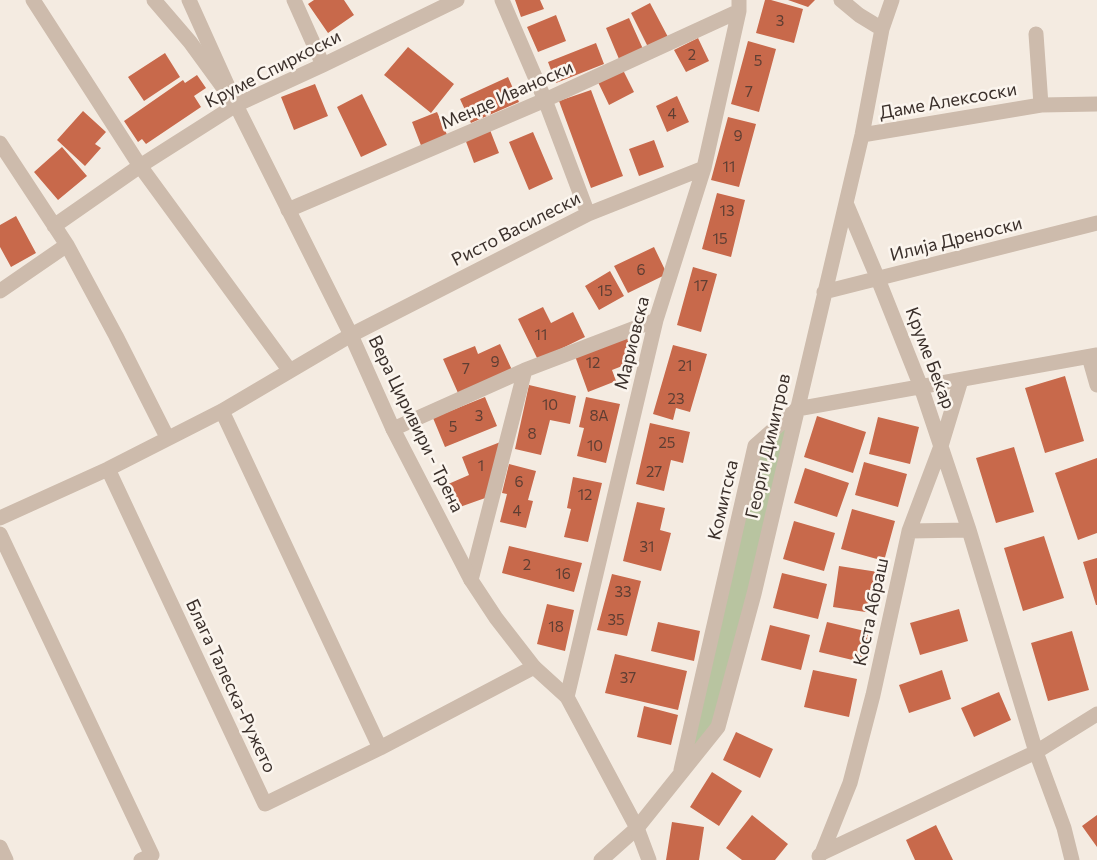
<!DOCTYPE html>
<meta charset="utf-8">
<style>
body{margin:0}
canvas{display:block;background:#f4ebe1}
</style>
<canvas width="1097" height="860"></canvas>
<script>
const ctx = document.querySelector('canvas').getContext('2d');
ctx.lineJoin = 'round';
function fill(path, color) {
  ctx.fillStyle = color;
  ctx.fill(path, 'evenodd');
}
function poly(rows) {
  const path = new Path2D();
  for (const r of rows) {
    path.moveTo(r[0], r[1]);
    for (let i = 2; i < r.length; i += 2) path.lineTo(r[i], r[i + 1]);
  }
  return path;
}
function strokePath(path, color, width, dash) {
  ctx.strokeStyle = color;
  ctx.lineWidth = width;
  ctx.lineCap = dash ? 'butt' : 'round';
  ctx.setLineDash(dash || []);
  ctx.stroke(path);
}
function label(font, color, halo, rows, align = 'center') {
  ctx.font = font + ' Commissioner,sans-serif';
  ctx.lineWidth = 5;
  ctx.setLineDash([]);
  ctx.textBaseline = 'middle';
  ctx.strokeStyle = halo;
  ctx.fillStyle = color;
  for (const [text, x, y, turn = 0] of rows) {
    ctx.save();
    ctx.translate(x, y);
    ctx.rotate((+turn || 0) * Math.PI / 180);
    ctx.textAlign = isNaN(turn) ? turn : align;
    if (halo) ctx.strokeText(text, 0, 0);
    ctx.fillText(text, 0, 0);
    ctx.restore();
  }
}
const green = poly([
 [797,409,718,727,680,774,755,446]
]);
const building = poly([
 [314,0,344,0,354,15,328,33,308,4],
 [515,0,540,0,544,9,521,17],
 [765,0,771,0,803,9,794,43,756,33],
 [788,0,815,0,808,7],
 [650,3,668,37,648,47,631,13],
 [556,15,566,41,538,52,527,27],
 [629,18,643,49,619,59,606,28],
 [698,38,709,61,686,72,674,50],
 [748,41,776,49,759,112,731,104],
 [596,43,604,64,556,83,548,62],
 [408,47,454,84,431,113,384,75],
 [165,53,180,77,144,101,128,77],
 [622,68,634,92,609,105,597,80],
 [197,75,206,88,194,96,201,107,146,144,142,139,138,142,124,121,183,80,185,83],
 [508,77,519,102,471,123,460,99],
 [315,84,328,116,294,130,281,97],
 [591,90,623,176,591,188,559,101],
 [362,94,387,145,361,157,337,107],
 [677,96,689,122,667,132,656,106],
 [83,111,106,132,95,144,101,148,85,166,57,140],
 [437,112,448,137,422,148,412,122],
 [728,117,756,124,739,187,711,180],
 [490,130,499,153,474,163,465,139],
 [533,132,553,179,529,190,509,142],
 [654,140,664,167,639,176,629,149],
 [62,147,87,176,58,200,34,172],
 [717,193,745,200,731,257,702,249],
 [16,216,36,253,11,267,0,247,0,225],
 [654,247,667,274,628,293,614,266],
 [693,267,717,274,701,332,677,325],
 [610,271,624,296,599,310,585,286],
 [543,307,551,323,573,312,585,337,538,360,518,319],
 [632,335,635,345,625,349,630,363,612,370,616,381,588,392,575,356],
 [500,344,512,370,458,393,443,359,475,346,478,354],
 [673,345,707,354,690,412,676,408,673,420,653,414],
 [1065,376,1084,441,1045,453,1025,388],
 [529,385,576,396,570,424,550,420,541,455,515,449],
 [485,397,497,426,445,447,433,418],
 [586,397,620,404,606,463,577,456,584,428,579,427],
 [817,416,866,432,853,473,804,457],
 [878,417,919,427,910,464,869,454],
 [650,423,690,432,683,463,671,460,664,491,636,484],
 [503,441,488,497,457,508,446,485,469,475,462,457],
 [1014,447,1034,512,996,523,976,458],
 [1097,458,1097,533,1078,540,1055,473],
 [864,462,907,474,898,507,855,495],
 [509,464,536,471,528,500,533,501,526,528,500,522,507,494,502,493],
 [805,468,849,483,837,517,794,503],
 [573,477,602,483,588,542,564,537,571,509,567,508],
 [637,502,665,508,660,530,671,533,661,571,623,561],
 [852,509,895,521,884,561,841,549],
 [794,521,835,533,824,571,783,559],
 [1044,536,1064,598,1023,611,1004,548],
 [509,546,582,563,574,592,502,573],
 [1097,558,1097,605,1096,605,1083,562],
 [839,566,878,572,872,613,833,607],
 [782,573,827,584,818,619,773,608],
 [612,574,641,581,627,636,597,630],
 [547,604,574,610,565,651,537,644],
 [959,609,968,641,920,655,910,623],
 [658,622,700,631,694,661,651,651],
 [827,622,869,632,861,662,819,652],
 [770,625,810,635,801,670,761,660],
 [1072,631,1089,690,1048,701,1031,643],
 [615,654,687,671,678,710,605,693],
 [813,670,857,679,849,717,804,707],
 [942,670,951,699,909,713,899,685],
 [999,692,1011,720,974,737,961,708],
 [644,706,678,715,671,745,637,737],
 [736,732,773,749,760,778,723,760],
 [712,772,742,791,719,826,690,807],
 [752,815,788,844,775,860,742,860,726,848],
 [1097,815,1097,847,1082,826],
 [672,822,704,827,699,860,666,860],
 [936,825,953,860,915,860,906,840]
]);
const minor = poly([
 [33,0,140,166,290,371],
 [189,0,230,91],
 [294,0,323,65],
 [502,0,545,100,588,214],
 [841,0,859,15,882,29],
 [1036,34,1041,105],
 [862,135,1041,105,1097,104],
 [0,143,67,245,116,336,167,437],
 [846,203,878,279,921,387,969,530,1036,752,1064,828,1072,860],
 [288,210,545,100,739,11],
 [54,226,140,166,236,105,323,65,457,0],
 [0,291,67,245],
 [824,292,1097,223],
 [1089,357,1097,385],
 [222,411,380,748],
 [393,429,525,370,656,320],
 [108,469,265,804,380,748,534,667],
 [0,518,108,469,222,411,351,335,588,214,704,168],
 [909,531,969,530],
 [0,534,152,855,141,860],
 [471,580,525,370],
 [567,697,656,320,704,168,739,11,739,0],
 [681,770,755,446,797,409,1097,355],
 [0,847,6,860],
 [822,853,850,783,873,695,909,531,941,446,961,380],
 [819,856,822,853,1036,752,1097,714],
 [601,860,637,828,718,727,754,594,862,135,882,29,892,0]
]);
const tertiary = poly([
 [154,0,190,42,236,105,351,335,393,429,471,580,496,618,534,667,567,697,637,828,649,860]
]);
const numberNames = [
 ["3",780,21],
 ["2",692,55],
 ["5",758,61],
 ["7",749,92],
 ["4",672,114],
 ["9",738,136],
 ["11",729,167],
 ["13",727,211],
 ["15",720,239],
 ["6",641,270],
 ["17",701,286],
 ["15",605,291],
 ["11",541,335],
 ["9",495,362],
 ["12",593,363],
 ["21",685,366],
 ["7",466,369],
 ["23",676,399],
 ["10",550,405],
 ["3",479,416],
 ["8А",599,416],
 ["5",453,427],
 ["8",532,434],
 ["25",667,443],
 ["10",595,446],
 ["1",481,466],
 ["27",654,472],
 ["6",519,482],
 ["12",585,495],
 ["4",517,511],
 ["31",647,547],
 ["2",527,565],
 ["16",563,574],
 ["33",623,592],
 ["35",616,620],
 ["18",556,627],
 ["37",628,678]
];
const streetNames = [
 ["Круме Спиркоски",273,69,-27],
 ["Менде Иваноски",507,95,-24],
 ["Даме Алексоски",948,101,-10],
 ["Ристо Василески",516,229,-27],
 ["Илија Дреноски",956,239,-14],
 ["Мариовска",632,343,-76],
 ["Круме Беќар",930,358,69],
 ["Вера Циривири - Трена",416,424,64],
 ["Георги Димитров",768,446,-77],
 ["Комитска",723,500,-77],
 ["Коста Абраш",871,612,-78],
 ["Блага Талеска-Ружето",231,686,65]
];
fill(green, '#b8c4a0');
fill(building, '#c8694b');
strokePath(minor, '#cdbbac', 15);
strokePath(tertiary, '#cdbbac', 15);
label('15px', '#5e3e33', null, numberNames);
label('18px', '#3b302b', '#fbf5ee', streetNames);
</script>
